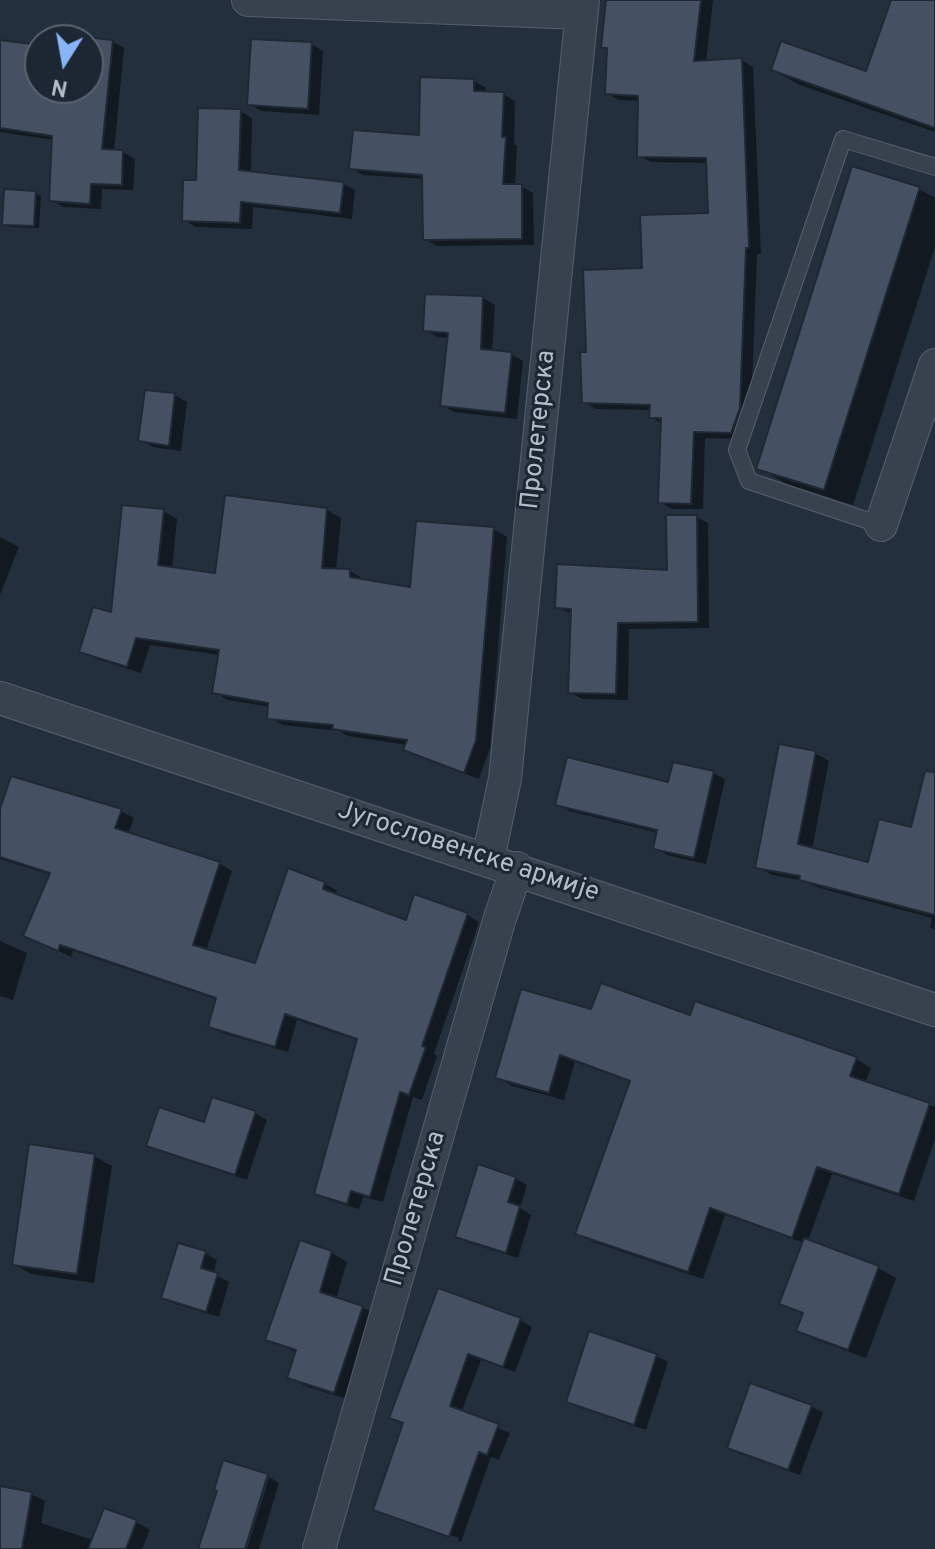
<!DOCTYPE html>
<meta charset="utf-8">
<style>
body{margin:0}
#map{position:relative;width:935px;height:1549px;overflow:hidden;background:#242f3e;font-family:Overpass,sans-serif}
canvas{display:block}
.north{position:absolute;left:24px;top:24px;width:80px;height:80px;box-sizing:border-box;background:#1d2633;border:2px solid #59626f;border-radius:50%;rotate:191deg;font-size:22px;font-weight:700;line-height:32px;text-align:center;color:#b4bcc9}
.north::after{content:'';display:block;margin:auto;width:28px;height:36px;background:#8ab4f8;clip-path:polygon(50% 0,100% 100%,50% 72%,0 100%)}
</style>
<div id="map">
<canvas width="935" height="1549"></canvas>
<div class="north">N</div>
</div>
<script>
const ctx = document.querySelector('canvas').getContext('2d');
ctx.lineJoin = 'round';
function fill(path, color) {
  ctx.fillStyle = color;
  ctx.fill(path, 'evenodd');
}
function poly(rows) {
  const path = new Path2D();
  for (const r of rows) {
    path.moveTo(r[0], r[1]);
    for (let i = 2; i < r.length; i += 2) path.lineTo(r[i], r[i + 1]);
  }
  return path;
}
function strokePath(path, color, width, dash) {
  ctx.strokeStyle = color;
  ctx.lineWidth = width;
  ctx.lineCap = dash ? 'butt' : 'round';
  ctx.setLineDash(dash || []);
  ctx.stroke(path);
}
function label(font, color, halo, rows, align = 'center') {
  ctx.font = font + ' Overpass,sans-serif';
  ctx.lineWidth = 6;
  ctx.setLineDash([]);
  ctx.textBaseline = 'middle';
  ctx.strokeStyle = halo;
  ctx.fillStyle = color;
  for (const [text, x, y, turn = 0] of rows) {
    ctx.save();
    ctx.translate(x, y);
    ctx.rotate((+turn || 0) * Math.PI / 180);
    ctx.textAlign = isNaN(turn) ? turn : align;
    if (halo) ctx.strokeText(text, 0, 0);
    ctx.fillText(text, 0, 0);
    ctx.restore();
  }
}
const shadow = poly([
 [608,0,713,0,706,62,741,60,753,67,761,254,757,254,751,415,743,439,705,438,703,509,672,509,660,502,663,424,651,417,652,410,596,409,584,402,588,354,644,270,710,215,708,163,651,162,639,156,640,101,619,100,607,93,609,50,603,47],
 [893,0,935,0,935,132,800,85,773,70,867,74],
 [58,36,112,41,124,48,114,152,123,152,135,159,133,190,102,189,101,209,63,207,51,200,54,140,0,132,0,42,40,47,40,88,88,88,88,40,57,40],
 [311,44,323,51,319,115,261,111,249,104],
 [474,81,486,88,486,94,503,94,515,101,514,144,517,146,515,186,521,186,533,193,534,245,437,246,425,239,425,179,363,175,351,168,421,137],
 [240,111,252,118,251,173,343,184,355,190,352,219,253,207,252,229,196,227,184,220,198,182],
 [919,189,935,198,935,247,853,505,787,484,758,468],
 [35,193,41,196,39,228,10,227,4,224],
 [483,298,495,305,492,352,511,354,523,361,517,419,454,412,442,405,449,338,437,337,425,330],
 [147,392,175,395,187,402,181,451,153,447,141,440],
 [327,510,341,518,336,571,350,571,364,579,412,589,493,529,507,537,490,748,479,779,420,757,406,749,407,745,348,736,339,731,283,725,269,717,270,707,228,700,214,692,220,655,150,645,141,673,96,659,82,651,112,615,163,511,177,519,172,569,217,575],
 [696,517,708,523,709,628,629,629,628,700,582,699,570,692,572,614,557,607,669,572],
 [0,537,19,547,0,595],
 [815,753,829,761,812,850,869,865,912,829,935,814,935,930,930,927,932,918,816,887,805,881,772,875,757,867],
 [713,773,725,779,706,864,667,855,655,848,659,833,569,811,557,804,670,784],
 [12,778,121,811,134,818,128,834,219,863,232,871,206,951,256,965,289,871,325,884,337,891,335,896,407,923,467,915,479,922,434,1054,437,1056,422,1100,413,1097,383,1202,363,1197,359,1209,329,1200,317,1193,359,1041,297,1020,288,1052,222,1033,210,1026,218,1000,73,951,71,957,26,935,51,875,0,859,0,816],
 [0,941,27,953,13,1000,0,996],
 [592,1012,691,1018,856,1059,871,1068,865,1083,935,1107,935,1139,914,1201,832,1174,808,1241,878,1268,896,1278,866,1358,816,1340,799,1330,804,1315,782,1303,804,1243,725,1215,703,1279,593,1242,578,1233,631,1082,575,1062,564,1100,512,1086,498,1077],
 [255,1113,267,1120,247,1180,161,1152,149,1145,205,1125],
 [94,1156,112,1166,94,1283,31,1274,14,1264],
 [515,1178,527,1185,520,1208,531,1215,518,1258,469,1243,458,1236],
 [302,1242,332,1253,347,1262,336,1299,362,1307,377,1316,350,1400,305,1386,290,1377,297,1353,267,1339],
 [205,1253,217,1260,213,1274,229,1282,219,1317,175,1304,163,1297],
 [439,1291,520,1320,532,1327,515,1372,481,1360,461,1413,510,1433,499,1460,491,1457,461,1542,458,1541,459,1538,385,1513,385,1515,375,1509,404,1425,392,1417],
 [656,1356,668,1362,646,1430,580,1408,568,1401],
 [811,1406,823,1413,800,1475,741,1454,729,1448],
 [269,1477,279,1483,259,1549,247,1549],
 [0,1488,31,1494,45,1501,41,1523,93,1540,136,1522,150,1530,142,1549,0,1549]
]);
const building = poly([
 [606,0,701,0,694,61,742,58,749,248,746,248,740,408,731,433,694,432,691,504,658,503,661,418,649,418,650,405,582,403,580,352,586,352,583,270,642,268,640,215,708,213,706,158,637,157,638,96,605,94,607,48,601,48,606,0],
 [891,0,935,0,935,128,771,70,781,41,866,71,891,0],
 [56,34,113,40,102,149,123,150,122,185,91,184,90,204,49,201,52,136,0,128,0,40,40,45,40,88,88,88,88,40,55,40,56,34],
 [251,39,312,42,308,109,247,105,251,39],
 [420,77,474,79,474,91,504,92,502,137,506,137,503,184,522,184,522,239,423,240,422,175,349,169,353,130,419,135,420,77],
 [198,108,241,109,239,170,344,182,340,213,241,202,240,223,182,221,183,180,196,180,198,108],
 [852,166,920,187,824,490,756,469,852,166],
 [4,189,36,191,34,226,2,225,4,189],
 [425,294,483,296,481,349,512,352,505,413,440,406,448,333,423,331,425,294],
 [145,390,175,393,169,446,138,441,145,390],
 [225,495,327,508,322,568,350,569,350,577,410,587,416,521,494,527,476,740,464,773,403,750,407,740,332,729,333,725,267,719,268,703,212,693,219,650,136,638,127,667,79,652,93,607,111,612,122,505,164,509,158,565,215,573,225,495],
 [666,515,697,515,698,622,618,623,616,694,568,693,571,609,555,608,557,564,667,570,666,515],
 [779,744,816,751,798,844,868,862,879,819,911,827,925,771,935,772,935,915,799,880,800,876,755,868,779,744],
 [567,757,668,782,673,762,714,771,694,858,653,849,657,830,555,805,567,757],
 [11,776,122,809,115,828,220,862,193,945,255,963,288,868,325,882,323,889,406,920,414,894,468,913,422,1046,426,1047,409,1095,400,1092,370,1197,351,1191,347,1204,314,1194,357,1039,285,1014,275,1047,208,1027,216,998,60,945,58,951,23,936,50,873,0,857,0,809,11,776],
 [601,983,690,1015,695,1001,857,1057,850,1076,930,1103,899,1194,817,1167,792,1238,710,1208,688,1272,575,1234,630,1081,560,1055,549,1093,495,1078,521,989,591,1009,601,983],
 [212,1097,256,1111,235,1175,146,1146,159,1107,204,1122,212,1097],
 [29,1144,95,1154,77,1274,12,1265,29,1144],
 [478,1164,516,1177,508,1202,520,1206,506,1253,455,1237,478,1164],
 [804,1238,879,1266,848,1350,796,1331,803,1313,779,1304,804,1238],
 [300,1240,332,1251,320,1292,363,1306,334,1393,287,1378,296,1350,265,1340,300,1240],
 [178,1243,206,1251,201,1268,218,1273,206,1312,161,1298,178,1243],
 [438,1288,521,1318,503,1367,468,1354,450,1406,499,1424,487,1455,479,1452,449,1537,373,1510,403,1423,389,1418,438,1288],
 [589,1331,657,1354,634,1425,566,1402,589,1331],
 [750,1383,812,1405,788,1470,727,1448,750,1383],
 [223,1460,268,1474,245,1549,198,1549,217,1491,214,1490,223,1460],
 [0,1486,32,1492,22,1549,0,1549,0,1486],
 [104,1508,137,1520,126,1549,88,1549,104,1508]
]);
const lane = poly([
 [881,525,749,481,737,450,843,139,935,167]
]);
const street = poly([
 [248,0,581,13],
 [881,525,935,365],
 [0,698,935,1010],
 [488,859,505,779,583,0],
 [319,1549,499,921,517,868]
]);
const streetNames = [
 ["Пролетерска",540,430,-84],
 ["Југословенске армије",468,853,18],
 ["Пролетерска",417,1209,-74]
];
fill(shadow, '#0007');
fill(building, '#455162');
strokePath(building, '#1f2835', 2);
strokePath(lane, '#565f6c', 18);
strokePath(street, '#565f6c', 34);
strokePath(lane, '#38414e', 16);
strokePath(street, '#38414e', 32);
label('26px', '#b4bcc9', '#1d2633', streetNames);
</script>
